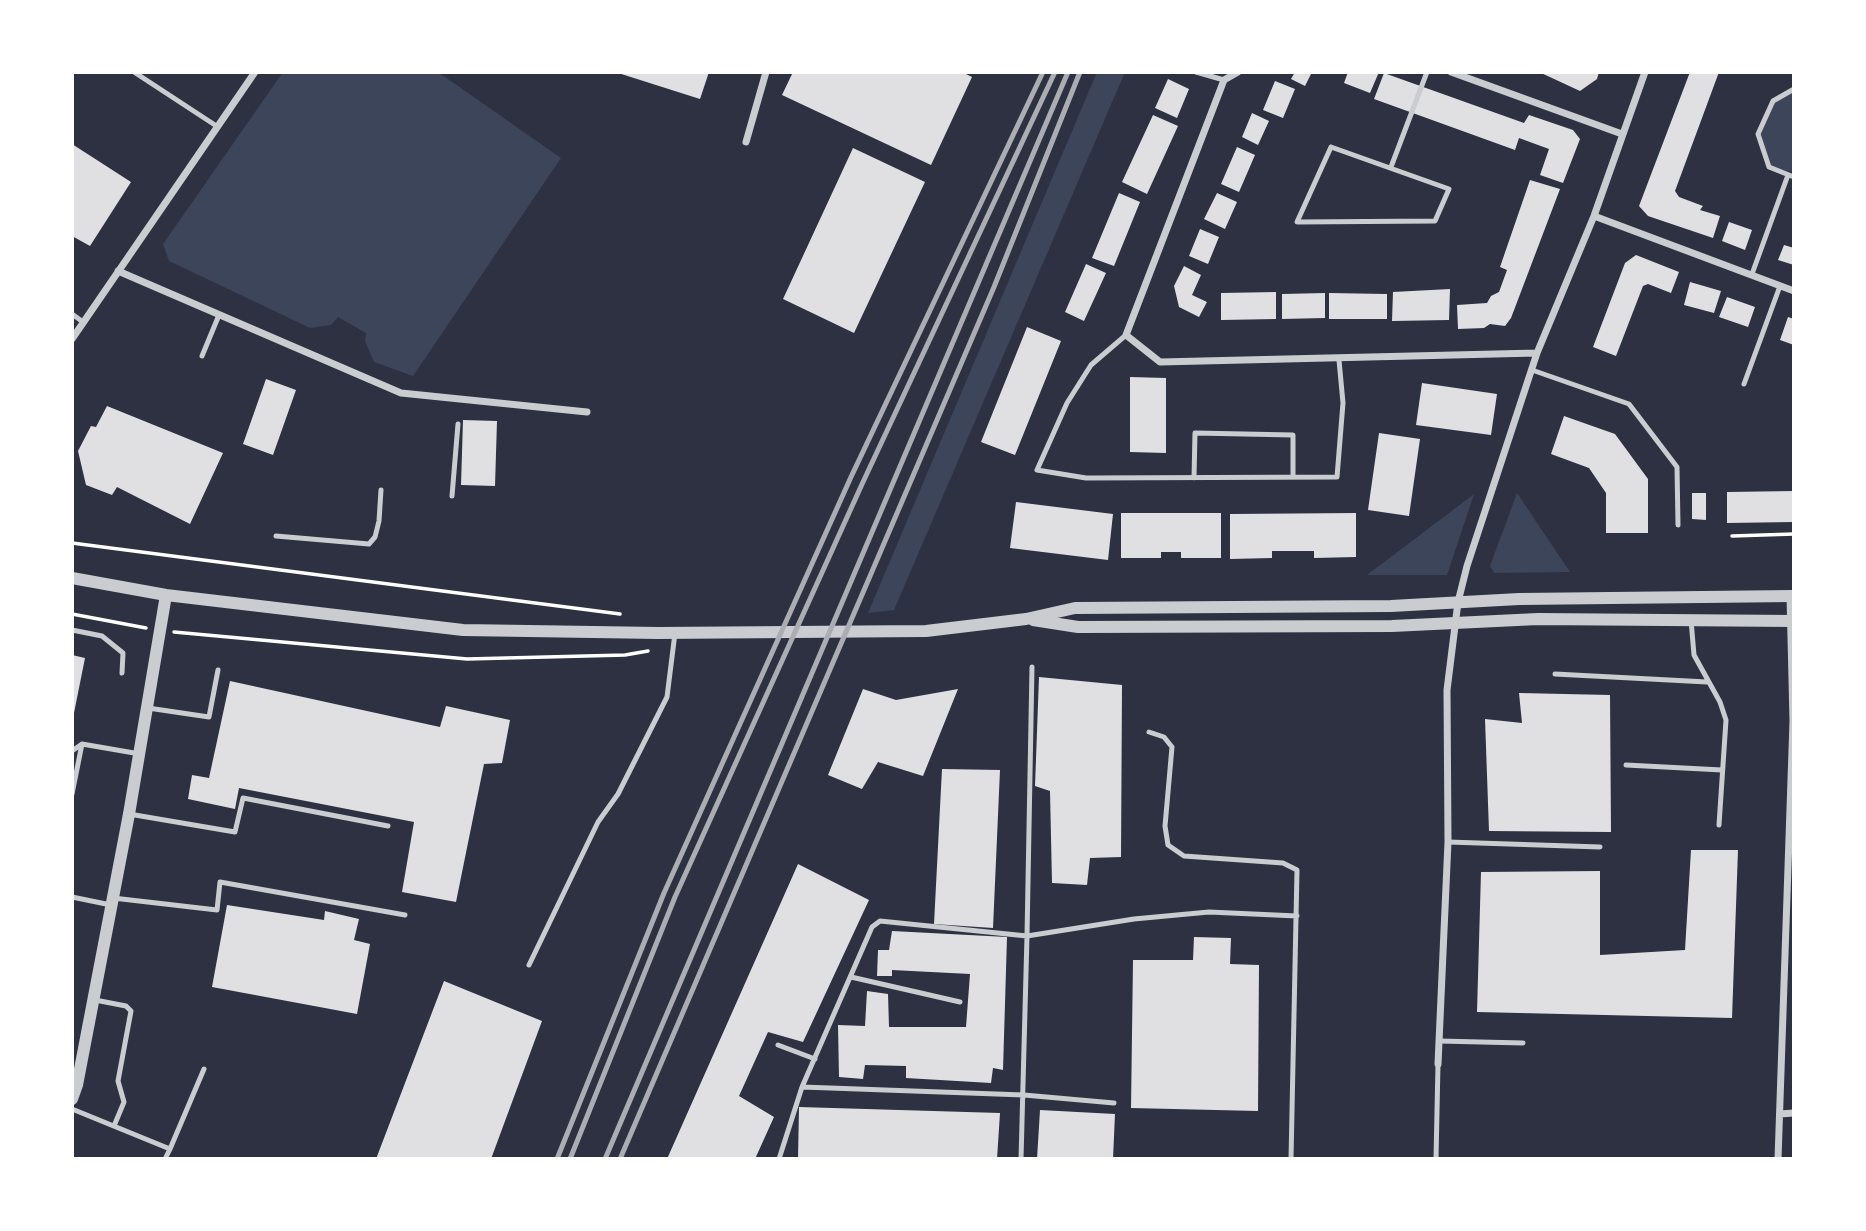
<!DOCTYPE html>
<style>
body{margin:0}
#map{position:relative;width:1866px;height:1231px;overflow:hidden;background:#2d3142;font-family:Signika,sans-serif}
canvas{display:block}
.frame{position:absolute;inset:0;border:74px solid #fff;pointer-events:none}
</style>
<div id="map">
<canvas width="1866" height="1231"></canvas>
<div class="frame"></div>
</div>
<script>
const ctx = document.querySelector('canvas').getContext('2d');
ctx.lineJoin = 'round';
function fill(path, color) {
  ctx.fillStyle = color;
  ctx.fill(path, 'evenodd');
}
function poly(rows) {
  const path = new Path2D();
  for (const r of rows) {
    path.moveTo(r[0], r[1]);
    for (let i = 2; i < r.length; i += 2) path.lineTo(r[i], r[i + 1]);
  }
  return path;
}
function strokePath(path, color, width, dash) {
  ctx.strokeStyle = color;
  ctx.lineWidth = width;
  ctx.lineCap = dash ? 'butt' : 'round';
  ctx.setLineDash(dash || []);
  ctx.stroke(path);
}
const green = poly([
 [283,72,438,72,561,158,413,376,374,362,365,341,366,333,338,317,331,325,310,328,169,261,163,244],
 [1097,72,1125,72,894,610,868,613],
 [1794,89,1794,172,1769,167,1758,134,1773,101],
 [1517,493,1570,572,1494,573,1490,566],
 [1474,494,1447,575,1367,575]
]);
const building = poly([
 [615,72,709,72,700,99],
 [793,72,962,72,972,77,931,165,782,95],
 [1295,72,1312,72,1305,86,1291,79],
 [1348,72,1379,72,1370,93,1344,83],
 [1539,72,1599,72,1597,79,1580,91],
 [1690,72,1719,72,1675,191,1679,197,1703,206,1700,210,1720,216,1713,238,1648,216,1639,206],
 [1384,73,1524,123,1529,115,1573,130,1580,139,1563,183,1540,175,1549,149,1519,138,1515,150,1374,99],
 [1168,79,1189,89,1177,118,1155,108],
 [1275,81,1295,89,1283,118,1263,110],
 [1252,113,1269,121,1258,145,1242,137],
 [1153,115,1178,126,1147,194,1122,182],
 [72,144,131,182,90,246,72,236],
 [1237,147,1255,155,1239,192,1221,184],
 [853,148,925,182,854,333,783,299],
 [1530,180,1560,189,1511,318,1505,326,1490,324,1484,328,1458,329,1457,305,1487,303,1491,296,1499,292,1507,270,1500,267],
 [1119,193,1140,202,1114,266,1092,258],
 [1217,193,1237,202,1225,229,1204,219],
 [1729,222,1752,230,1745,250,1722,241],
 [1200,229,1219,237,1208,264,1189,256],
 [1784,245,1794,248,1794,265,1778,260],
 [1636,255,1679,272,1671,293,1648,284,1643,286,1616,356,1593,347,1625,263],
 [1086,264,1106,273,1084,321,1065,312],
 [1184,266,1201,275,1192,295,1207,302,1199,317,1179,307,1174,286],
 [1690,282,1721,291,1714,313,1684,305],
 [1450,289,1449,320,1392,321,1393,292],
 [1276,292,1276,319,1221,320,1221,293],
 [1325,293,1325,318,1282,319,1282,294],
 [1329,293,1387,294,1387,319,1329,319],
 [1727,297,1755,307,1748,327,1719,317],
 [1788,317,1794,319,1794,345,1780,340],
 [1027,327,1061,341,1015,455,981,442],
 [1130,377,1166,378,1166,453,1130,452],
 [266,379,296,390,273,455,243,444],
 [1422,383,1497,394,1491,435,1416,425],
 [107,406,223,453,190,524,117,487,112,495,86,485,78,451,91,426,96,427],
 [1564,416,1615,434,1648,479,1648,533,1606,533,1606,493,1589,468,1551,454],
 [463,420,497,421,495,486,461,485],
 [1379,433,1420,439,1409,516,1368,510],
 [1794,491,1794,522,1727,523,1727,492],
 [1692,493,1706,493,1706,520,1692,519],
 [1016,502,1113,514,1108,560,1010,548],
 [1121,513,1221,513,1221,558,1181,558,1181,552,1161,552,1161,558,1121,558],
 [1356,513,1356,557,1314,558,1314,551,1272,551,1272,558,1230,559,1230,514],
 [72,655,85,658,73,718,72,718],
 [1039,677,1122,685,1121,857,1090,858,1087,885,1052,883,1050,791,1035,786],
 [230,681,440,727,446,706,510,720,502,763,484,764,456,902,402,892,414,822,239,788,235,809,188,799,192,775,209,778],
 [863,689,896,700,958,689,923,776,878,762,862,789,828,775],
 [1519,693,1610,695,1611,832,1489,831,1485,719,1522,723],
 [942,769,1000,770,993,928,934,924],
 [1691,850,1738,850,1732,1018,1477,1012,1481,872,1600,871,1600,955,1685,950],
 [798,864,869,900,803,1042,768,1032,739,1096,774,1117,755,1159,667,1159],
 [227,905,324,920,325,911,359,919,354,940,370,944,357,1014,212,987],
 [892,931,1007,937,1003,1070,993,1068,991,1083,906,1078,906,1066,865,1065,863,1079,839,1077,838,1025,865,1026,867,991,888,994,889,1027,966,1027,970,974,892,970,892,976,877,976,878,950,889,950],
 [1194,937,1231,938,1230,964,1259,965,1258,1111,1131,1108,1133,960,1193,960],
 [444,981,542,1021,491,1159,376,1159],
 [799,1107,1000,1113,997,1159,798,1159],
 [1040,1110,1115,1114,1113,1159,1037,1159]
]);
const path = poly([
 [1732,536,1794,534],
 [72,543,620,614],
 [72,614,146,628],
 [174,632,467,659,625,655,648,651]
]);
const service = poly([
 [134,72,218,127],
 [1196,72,1224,80],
 [1794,89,1773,101,1758,134,1769,167,1794,177],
 [1331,147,1449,189,1435,221,1297,222,1331,147],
 [1391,167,1427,72],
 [1752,274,1788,175],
 [72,314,83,322],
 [1126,335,1091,365,1067,403,1037,470,1086,478,1337,477,1343,403,1339,360],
 [202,356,219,315],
 [1532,370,1629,404,1677,467,1678,525],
 [1744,384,1780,286],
 [1194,478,1195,433,1293,435,1293,477],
 [452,496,458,424],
 [276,536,369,544,375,537,379,521,381,490],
 [1691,620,1694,655,1720,702,1726,720,1719,825],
 [72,630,102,636,123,653,122,673],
 [1555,674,1707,682],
 [148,708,209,717,218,670],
 [1149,732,1164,737,1172,747,1165,826,1168,845,1184,856,1283,863,1297,870,1291,1159],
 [72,751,82,744,140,754],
 [1626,765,1722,770],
 [72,794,82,744],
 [129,814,235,832,243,798,388,826],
 [1448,842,1600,847],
 [72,897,111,905],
 [113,898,217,910,220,882,405,915],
 [529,965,598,822,618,794,667,697,675,633],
 [851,977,960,1002],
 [95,1000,126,1006,131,1011,118,1081,124,1102,114,1126],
 [1439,1041,1523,1043],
 [778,1045,815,1059],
 [802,1087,1024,1095,1114,1103],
 [72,1109,170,1149,204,1069],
 [165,1159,170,1149],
 [779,1159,802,1087,872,927,880,921,1027,936,1032,667],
 [1021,1159,1027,936,1134,919,1209,912,1297,916],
 [1436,1159,1438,1064]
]);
const minor = poly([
 [1238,72,1224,80,1126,335,1160,362,1537,353],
 [1451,72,1622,134],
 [746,142,766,72],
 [1594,216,1794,291],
 [118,271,401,393,587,412],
 [72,339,255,72],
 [1438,1064,1448,842,1447,690,1458,602,1467,566,1537,353,1594,216,1645,72],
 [1780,1114,1794,1113],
 [1778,1159,1793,721,1790,596]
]);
const tertiary = poly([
 [72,578,166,595,463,630,658,633,926,631,1026,619,1075,608,1391,606,1519,599,1794,596],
 [1033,620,1078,627,1392,626,1538,619,1794,621],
 [72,1099,77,1085,129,814,166,595]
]);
const rail = poly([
 [557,1159,664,893,851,477,1043,72],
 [570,1159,675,897,863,482,1055,72],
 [605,1159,1068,72],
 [620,1159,994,287,1080,72]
]);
fill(green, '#3c4559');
fill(building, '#e0e0e3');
strokePath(path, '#fff', 3.5);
strokePath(service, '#caccd0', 5);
strokePath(minor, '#caccd0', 7);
strokePath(tertiary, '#caccd0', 12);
strokePath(rail, '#abadb3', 5);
</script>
